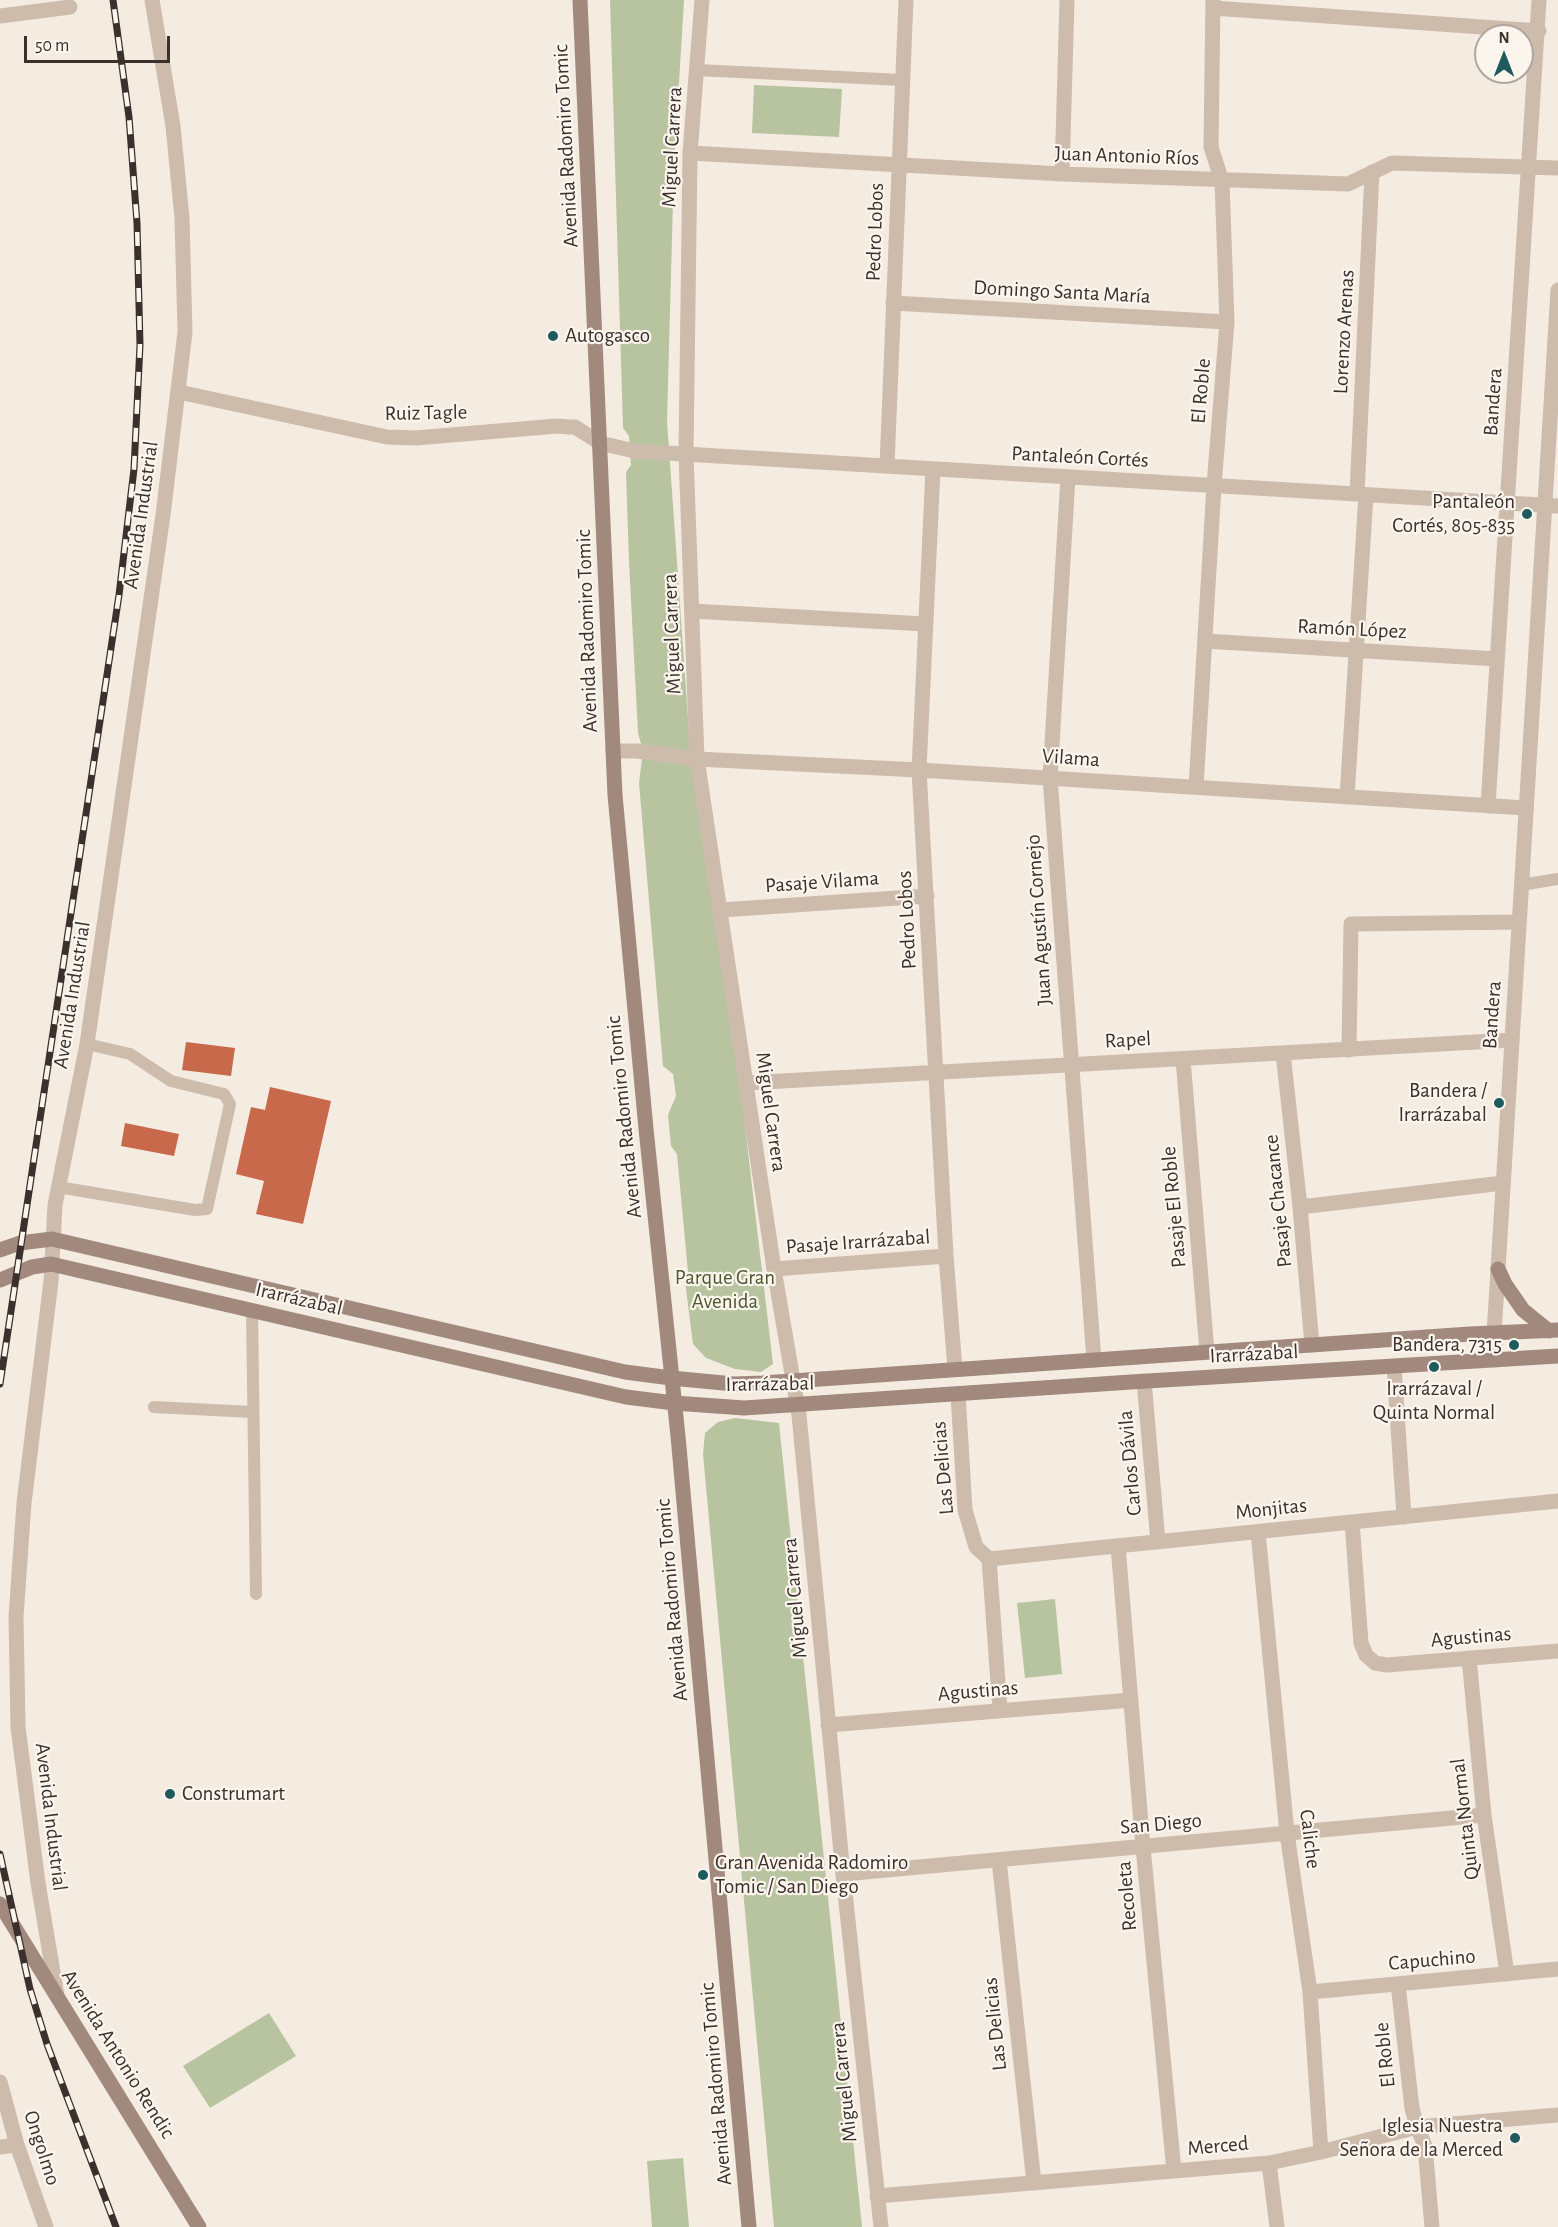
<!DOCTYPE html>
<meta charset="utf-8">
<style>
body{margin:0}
#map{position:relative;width:1558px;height:2227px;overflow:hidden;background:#f4ebe1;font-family:"Alegreya Sans",sans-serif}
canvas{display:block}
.north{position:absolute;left:1474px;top:24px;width:60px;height:60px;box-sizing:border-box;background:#fbf5ee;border:2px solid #aea6a0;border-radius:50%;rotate:0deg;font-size:16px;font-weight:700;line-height:24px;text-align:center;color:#3b302b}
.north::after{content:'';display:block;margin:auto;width:21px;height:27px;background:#1f5a5e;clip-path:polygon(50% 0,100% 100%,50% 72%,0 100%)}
.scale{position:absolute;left:24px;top:36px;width:146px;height:27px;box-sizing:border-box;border:3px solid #3b302b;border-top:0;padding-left:8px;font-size:18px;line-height:21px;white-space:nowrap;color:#3b302b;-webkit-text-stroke:4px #fbf5ee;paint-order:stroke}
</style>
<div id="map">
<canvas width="1558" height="2227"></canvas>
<div class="north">N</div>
<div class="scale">50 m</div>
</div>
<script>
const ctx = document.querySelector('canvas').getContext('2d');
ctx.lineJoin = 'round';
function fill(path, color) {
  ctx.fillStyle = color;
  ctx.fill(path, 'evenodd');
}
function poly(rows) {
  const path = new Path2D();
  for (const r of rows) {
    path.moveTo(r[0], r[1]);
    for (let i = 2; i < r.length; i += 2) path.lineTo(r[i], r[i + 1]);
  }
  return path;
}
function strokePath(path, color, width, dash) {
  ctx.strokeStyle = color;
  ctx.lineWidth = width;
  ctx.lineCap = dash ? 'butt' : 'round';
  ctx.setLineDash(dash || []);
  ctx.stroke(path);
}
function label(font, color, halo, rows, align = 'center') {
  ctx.font = font + ' "Alegreya Sans",sans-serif';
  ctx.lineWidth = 4.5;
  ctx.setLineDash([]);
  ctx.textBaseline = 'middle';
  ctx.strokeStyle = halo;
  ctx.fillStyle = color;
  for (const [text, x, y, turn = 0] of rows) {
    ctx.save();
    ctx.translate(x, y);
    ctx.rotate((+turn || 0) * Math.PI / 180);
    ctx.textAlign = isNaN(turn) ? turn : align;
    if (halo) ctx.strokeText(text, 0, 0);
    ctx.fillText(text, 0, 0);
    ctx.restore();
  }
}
const green = poly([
 [610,0,684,0,674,165,667,421,691,760,740,1084,773,1364,761,1372,735,1369,706,1358,693,1344,685,1281,688,1272,677,1154,671,1146,668,1115,676,1096,673,1074,663,1066,639,783,643,751,638,733,629,562,626,472,631,465,629,436,623,428],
 [754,85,842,89,839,137,752,133],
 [735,1418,779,1423,862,2227,774,2227,703,1454,705,1433,718,1422],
 [1055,1599,1062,1674,1025,1678,1017,1603],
 [269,2013,296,2056,210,2108,183,2066],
 [683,2158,689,2227,652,2227,647,2161]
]);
const building = poly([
 [186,1042,235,1048,231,1076,182,1070],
 [270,1087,331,1101,303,1224,256,1214,264,1181,236,1174,251,1107,265,1110],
 [125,1123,179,1134,174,1156,121,1146]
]);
const service = poly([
 [696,70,902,80],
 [1521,885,1558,879],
 [58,1187,195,1210,207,1209,230,1104,224,1094,171,1081,130,1054,87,1044],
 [252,1310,256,1594],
 [154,1407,253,1412]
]);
const minor = poly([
 [1213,8,1539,31],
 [0,16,70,7],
 [690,153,1062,174,1348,184,1392,163,1558,168],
 [1062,174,1067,0],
 [893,303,1227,322],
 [179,392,387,437,416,438,557,426,570,427,575,427,600,443,634,451,1558,506],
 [887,466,906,0],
 [933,469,919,770,946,1256,955,1369],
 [1068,477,1050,778,1094,1360],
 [1357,494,1372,172],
 [692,611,925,624],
 [1205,641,1497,659],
 [613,751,637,751,697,759,919,770,1526,808],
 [1196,787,1214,486,1227,322,1222,181,1211,147,1213,0],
 [1347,797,1366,495],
 [1488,806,1539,0],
 [721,910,927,896],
 [1349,1050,1351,924,1519,922],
 [1283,1053,1300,1207,1312,1345],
 [1183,1059,1207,1352],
 [746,1083,1512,1040],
 [1300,1207,1503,1183],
 [774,1269,946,1256],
 [1394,1367,1404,1517],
 [1144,1381,1158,1542],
 [958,1394,965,1510,976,1547,989,1559,1000,1710],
 [1352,1522,1361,1643,1366,1655,1375,1663,1387,1665,1558,1651],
 [1258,1532,1287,1833,1310,1992,1321,2152],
 [1118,1546,1143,1847,1174,2171],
 [989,1559,1558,1501],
 [1469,1658,1484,1815,1507,1974],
 [828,1725,1131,1700],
 [999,1860,1034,2183],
 [843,1874,1484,1815],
 [1398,1984,1412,2108,1417,2127,1425,2146,1432,2227],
 [1310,1992,1558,1969],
 [57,1996,38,1883,18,1727,16,1617,24,1503,51,1281,55,1205,87,1044,163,515,185,332,182,218,173,126,152,0],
 [0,2082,17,2145,46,2227],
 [0,2147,17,2145],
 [1269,2163,1277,2227],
 [877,2196,1269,2163,1321,2152,1417,2127,1558,2115]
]);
const tertiary = poly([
 [702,0,690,153,686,454,697,759,774,1269,799,1415,843,1874,881,2227],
 [1496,1360,1494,1333,1496,1302,1558,290]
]);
const secondary = poly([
 [580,0,615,795,646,1129,678,1436,749,2227],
 [0,1250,20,1243,52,1239,625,1372,671,1378,734,1384,763,1383,1470,1334,1558,1330],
 [1498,1269,1505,1284,1523,1310,1549,1331],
 [0,1280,32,1267,51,1264,626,1397,674,1403,744,1408,1131,1382,1558,1356],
 [0,1904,199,2227]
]);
const rail = poly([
 [0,1384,119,595,134,469,140,345,137,223,129,117,113,0],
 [0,1854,30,1989,47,2044,116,2227]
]);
const markers = [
 [553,336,6,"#1f5a5e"],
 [1527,514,6,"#1f5a5e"],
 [1499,1103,6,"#1f5a5e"],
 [1514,1345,6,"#1f5a5e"],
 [1434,1367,6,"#1f5a5e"],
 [170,1794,6,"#1f5a5e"],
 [703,1875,6,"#1f5a5e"],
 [1515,2138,6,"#1f5a5e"]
];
const streetNames = [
 ["Avenida Radomiro Tomic",566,146,-93],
 ["Miguel Carrera",672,147,-87],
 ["Juan Antonio Ríos",1127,156,2],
 ["Pedro Lobos",875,232,-88],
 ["Domingo Santa María",1062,292,3],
 ["Lorenzo Arenas",1344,332,-87],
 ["El Roble",1201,391,-85],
 ["Bandera",1493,402,-86],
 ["Ruiz Tagle",426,413,-1],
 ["Pantaleón Cortés",1080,457,3],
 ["Avenida Industrial",141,515,-82],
 ["Ramón López",1352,629,3],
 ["Avenida Radomiro Tomic",587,631,-92],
 ["Miguel Carrera",672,634,-92],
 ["Vilama",1071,758,4],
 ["Pasaje Vilama",822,882,-4],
 ["Pedro Lobos",907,920,-93],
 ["Juan Agustín Cornejo",1039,920,-94],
 ["Avenida Industrial",72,995,-81],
 ["Bandera",1492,1015,-86],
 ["Rapel",1128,1040,-3],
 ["Miguel Carrera",771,1112,82],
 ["Avenida Radomiro Tomic",624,1117,-96],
 ["Pasaje Chacance",1278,1201,-96],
 ["Pasaje El Roble",1174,1207,-95],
 ["Pasaje Irarrázabal",858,1242,-4],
 ["Irarrázabal",299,1299,13],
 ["Irarrázabal",1254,1354,-3],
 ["Irarrázabal",770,1384,-1],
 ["Carlos Dávila",1130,1463,-95],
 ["Las Delicias",943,1468,-95],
 ["Monjitas",1271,1509,-6],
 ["Miguel Carrera",795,1598,-95],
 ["Avenida Radomiro Tomic",672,1600,-95],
 ["Agustinas",1471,1637,-5],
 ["Agustinas",978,1691,-5],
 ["Avenida Industrial",51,1817,83],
 ["Quinta Normal",1465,1819,-97],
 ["San Diego",1161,1824,-5],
 ["Caliche",1310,1839,83],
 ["Recoleta",1127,1896,-95],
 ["Capuchino",1432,1960,-5],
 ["Las Delicias",995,2024,-96],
 ["Avenida Antonio Rendic",118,2054,58],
 ["El Roble",1385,2055,-96],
 ["Miguel Carrera",844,2082,-96],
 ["Avenida Radomiro Tomic",716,2084,-95],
 ["Merced",1218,2146,-5],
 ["Ongolmo",42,2148,72]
];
const poiNames = [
 ["Autogasco",565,336,"left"],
 ["Pantaleón",1515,502],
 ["Cortés, 805-835",1515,526],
 ["Bandera /",1487,1091],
 ["Irarrázabal",1487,1115],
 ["Bandera, 7315",1502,1345],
 ["Irarrázaval /",1434,1389,"center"],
 ["Quinta Normal",1434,1413,"center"],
 ["Construmart",182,1794,"left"],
 ["Gran Avenida Radomiro",715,1863,"left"],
 ["Tomic / San Diego",715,1887,"left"],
 ["Iglesia Nuestra",1503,2126],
 ["Señora de la Merced",1503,2150]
];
const parkNames = [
 ["Parque Gran",725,1278],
 ["Avenida",725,1302]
];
fill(green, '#b8c4a0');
fill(building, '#c8694b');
strokePath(service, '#cdbbac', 12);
strokePath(minor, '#cdbbac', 15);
strokePath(tertiary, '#cdbbac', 15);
strokePath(secondary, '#a18a7d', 15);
strokePath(rail, '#3b302b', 7);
strokePath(rail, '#fbf5ee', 4.5, [14]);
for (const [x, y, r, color] of markers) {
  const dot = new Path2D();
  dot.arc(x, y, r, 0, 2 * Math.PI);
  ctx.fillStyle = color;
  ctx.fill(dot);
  strokePath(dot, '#fbf5ee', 2);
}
label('21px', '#3b302b', '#fbf5ee', streetNames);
label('21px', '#3b302b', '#fbf5ee', poiNames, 'right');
label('21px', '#4a5a2e', '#fbf5ee', parkNames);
</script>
